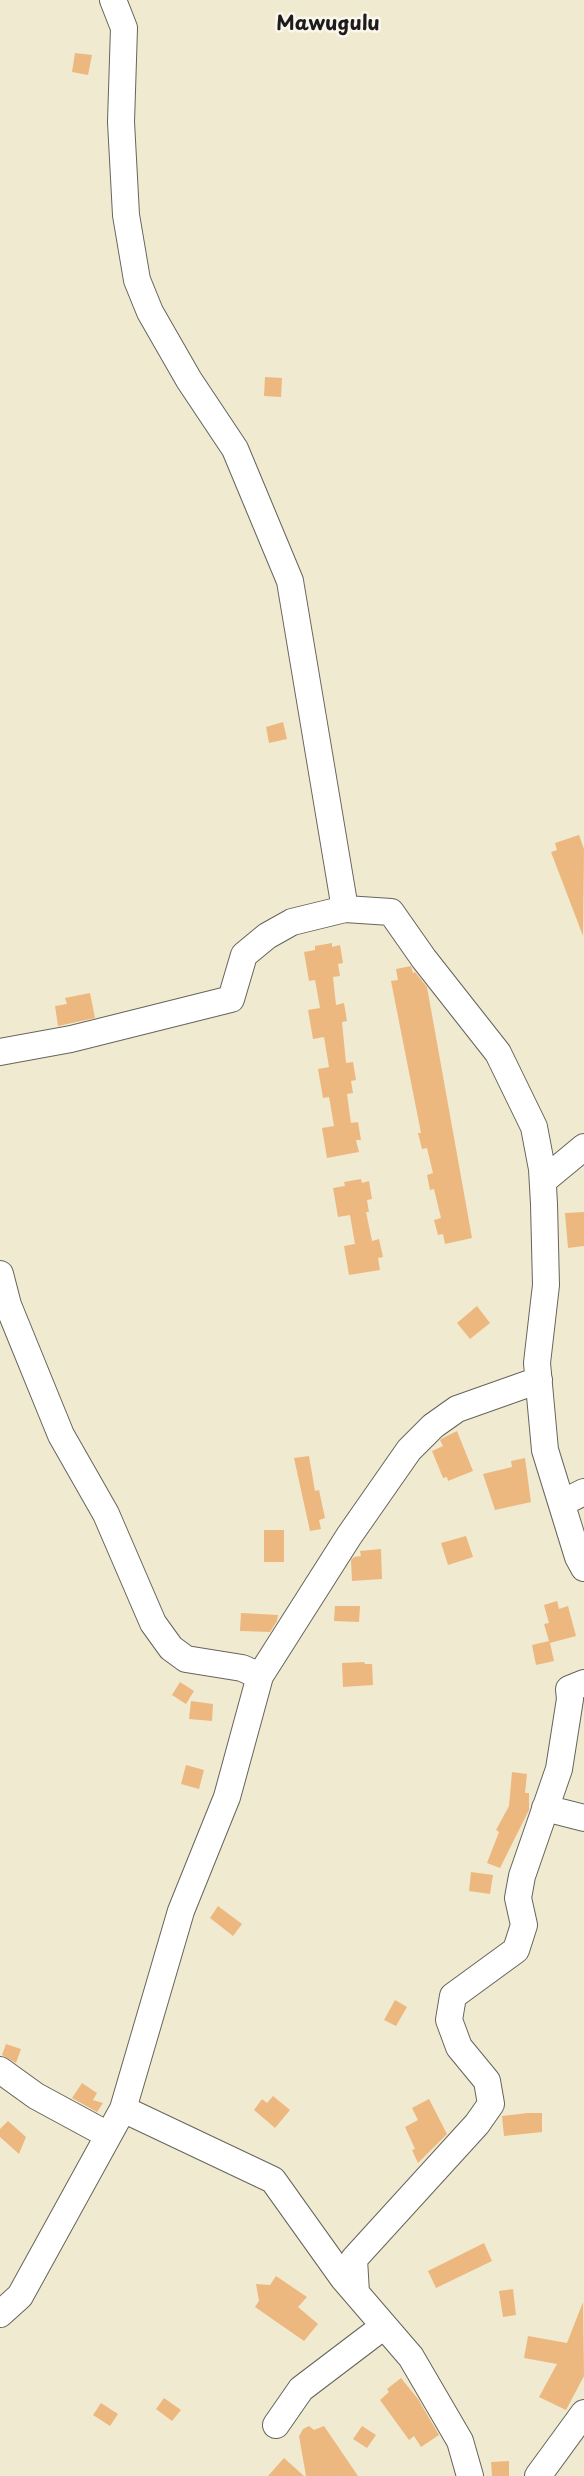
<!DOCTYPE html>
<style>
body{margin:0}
canvas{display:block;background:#f0ead0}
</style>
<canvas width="584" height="2476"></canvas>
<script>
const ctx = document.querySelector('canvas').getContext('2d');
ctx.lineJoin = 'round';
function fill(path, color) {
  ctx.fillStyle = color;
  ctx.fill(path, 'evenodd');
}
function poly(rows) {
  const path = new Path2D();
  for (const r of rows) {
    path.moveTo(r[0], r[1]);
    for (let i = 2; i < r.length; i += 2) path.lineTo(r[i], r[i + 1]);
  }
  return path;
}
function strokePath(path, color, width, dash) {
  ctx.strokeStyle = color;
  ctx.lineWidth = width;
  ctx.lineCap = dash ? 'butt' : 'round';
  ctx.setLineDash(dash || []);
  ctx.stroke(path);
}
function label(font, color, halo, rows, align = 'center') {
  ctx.font = font + ' "Playpen Sans",sans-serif';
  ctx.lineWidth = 5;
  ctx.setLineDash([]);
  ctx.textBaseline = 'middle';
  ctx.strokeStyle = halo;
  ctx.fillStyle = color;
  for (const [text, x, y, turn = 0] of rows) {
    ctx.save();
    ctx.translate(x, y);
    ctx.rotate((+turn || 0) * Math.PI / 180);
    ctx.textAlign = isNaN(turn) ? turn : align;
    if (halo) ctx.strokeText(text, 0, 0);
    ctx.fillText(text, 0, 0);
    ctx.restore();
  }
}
const building = poly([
 [75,53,92,55,88,75,72,72],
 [265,377,282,378,281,397,264,396],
 [283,722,287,739,269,743,266,727],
 [579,835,584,849,583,936,551,852,557,850,555,843],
 [332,943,332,947,340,945,343,963,338,964,340,976,333,977,336,1005,344,1003,347,1021,342,1022,346,1063,353,1062,356,1080,351,1081,353,1093,347,1094,351,1123,358,1122,361,1140,356,1140,359,1152,327,1158,322,1128,334,1126,329,1097,323,1098,318,1069,329,1067,324,1037,313,1039,308,1010,320,1008,315,980,309,981,304,952,315,950,315,946],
 [411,966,413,973,415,972,427,987,472,1238,445,1244,443,1234,438,1235,434,1220,441,1218,434,1189,430,1190,427,1175,433,1173,427,1148,422,1149,418,1133,421,1133,391,981,398,980,396,969],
 [90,993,95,1018,58,1026,55,1006,67,1004,65,998],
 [361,1179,362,1183,369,1181,372,1199,367,1200,369,1212,366,1212,372,1241,379,1239,383,1257,378,1258,380,1270,349,1275,344,1246,355,1244,350,1215,338,1217,333,1188,345,1186,344,1182],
 [584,1212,584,1246,568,1248,565,1213],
 [477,1306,490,1323,470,1339,457,1323],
 [457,1431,473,1471,448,1481,447,1477,443,1478,432,1451,443,1446,440,1440,443,1438],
 [309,1456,315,1491,319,1490,325,1518,319,1520,321,1529,310,1531,294,1458],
 [525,1458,531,1502,495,1510,483,1474,512,1467,511,1461],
 [264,1530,284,1530,284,1562,264,1562],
 [466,1536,473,1557,448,1565,441,1543],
 [381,1549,382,1579,352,1581,351,1560,354,1557,361,1556,360,1551],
 [557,1601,559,1609,568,1606,576,1636,550,1643,554,1661,536,1665,532,1645,549,1641,544,1624,549,1623,544,1605],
 [335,1606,360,1606,359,1622,334,1621],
 [241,1613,278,1615,277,1621,270,1632,240,1631],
 [364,1662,365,1664,372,1664,373,1685,343,1687,342,1663],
 [180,1682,194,1691,186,1704,172,1695],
 [191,1701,213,1704,212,1721,189,1719],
 [186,1765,204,1770,199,1789,181,1784],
 [512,1772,527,1774,525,1793,529,1793,529,1810,500,1868,487,1863,499,1832,496,1830,509,1806],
 [471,1872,493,1875,490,1894,469,1891],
 [218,1906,242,1924,233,1936,210,1918],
 [395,2000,407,2007,396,2026,384,2020],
 [6,2044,21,2049,16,2063,2,2055],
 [82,2083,97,2093,93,2100,103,2103,97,2112,72,2098],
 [273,2096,290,2110,275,2128,254,2110,262,2099,267,2103],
 [429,2099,447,2134,418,2163,412,2150,415,2149,405,2127,418,2120,412,2108],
 [528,2113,542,2113,542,2132,504,2136,502,2116],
 [8,2121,26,2137,19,2154,0,2137,0,2129],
 [484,2243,492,2261,436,2288,428,2271],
 [276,2276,307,2297,298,2307,318,2324,304,2341,255,2307,259,2301,256,2284,270,2285],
 [513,2289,516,2315,503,2317,499,2291],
 [583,2302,584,2376,566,2410,539,2397,557,2364,524,2358,528,2336,567,2343],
 [401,2378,418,2399,439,2435,421,2447,414,2436,409,2440,380,2400,389,2392,387,2389],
 [164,2398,181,2410,172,2421,156,2409],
 [101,2403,118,2414,110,2426,93,2415],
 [309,2426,314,2430,324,2426,358,2476,306,2476,299,2436,303,2429],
 [362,2426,376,2435,367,2448,353,2439],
 [284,2458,304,2476,268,2476],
 [509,2461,509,2476,492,2476,491,2462]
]);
const minor = poly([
 [113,0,124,28,121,122,126,215,137,280,150,312,189,380,235,449,290,581,345,909],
 [0,1052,71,1039,231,999,244,955,267,936,292,922,345,909,391,912,424,959,498,1053,534,1127,542,1169,544,1204,546,1285,537,1363,545,1450,578,1557,584,1568],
 [543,1181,584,1147],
 [0,1274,8,1305,61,1435,106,1514,153,1623,171,1648,186,1659,242,1668,260,1676],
 [562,1503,584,1492],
 [545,1808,584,1818],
 [0,2070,36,2096,108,2135],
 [123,2109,273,2180,343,2278,411,2357,460,2441,470,2476],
 [356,2293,354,2259,477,2124,491,2104,487,2081,459,2047,449,2020,453,1996,516,1950,524,1925,518,1898,522,1876,559,1769,570,1699,569,1689,584,1683],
 [0,2314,20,2296,123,2109,181,1911,227,1797,260,1676,349,1536,409,1450,433,1426,457,1409,539,1380],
 [276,2425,301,2389,384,2326],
 [538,2476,584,2413]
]);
const quarterNames = [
 ["Mawugulu",328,24]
];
fill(building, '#edb87f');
strokePath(minor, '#66645b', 28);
strokePath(minor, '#fff', 26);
label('bold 20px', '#1c1c1c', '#fbf7ec', quarterNames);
</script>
